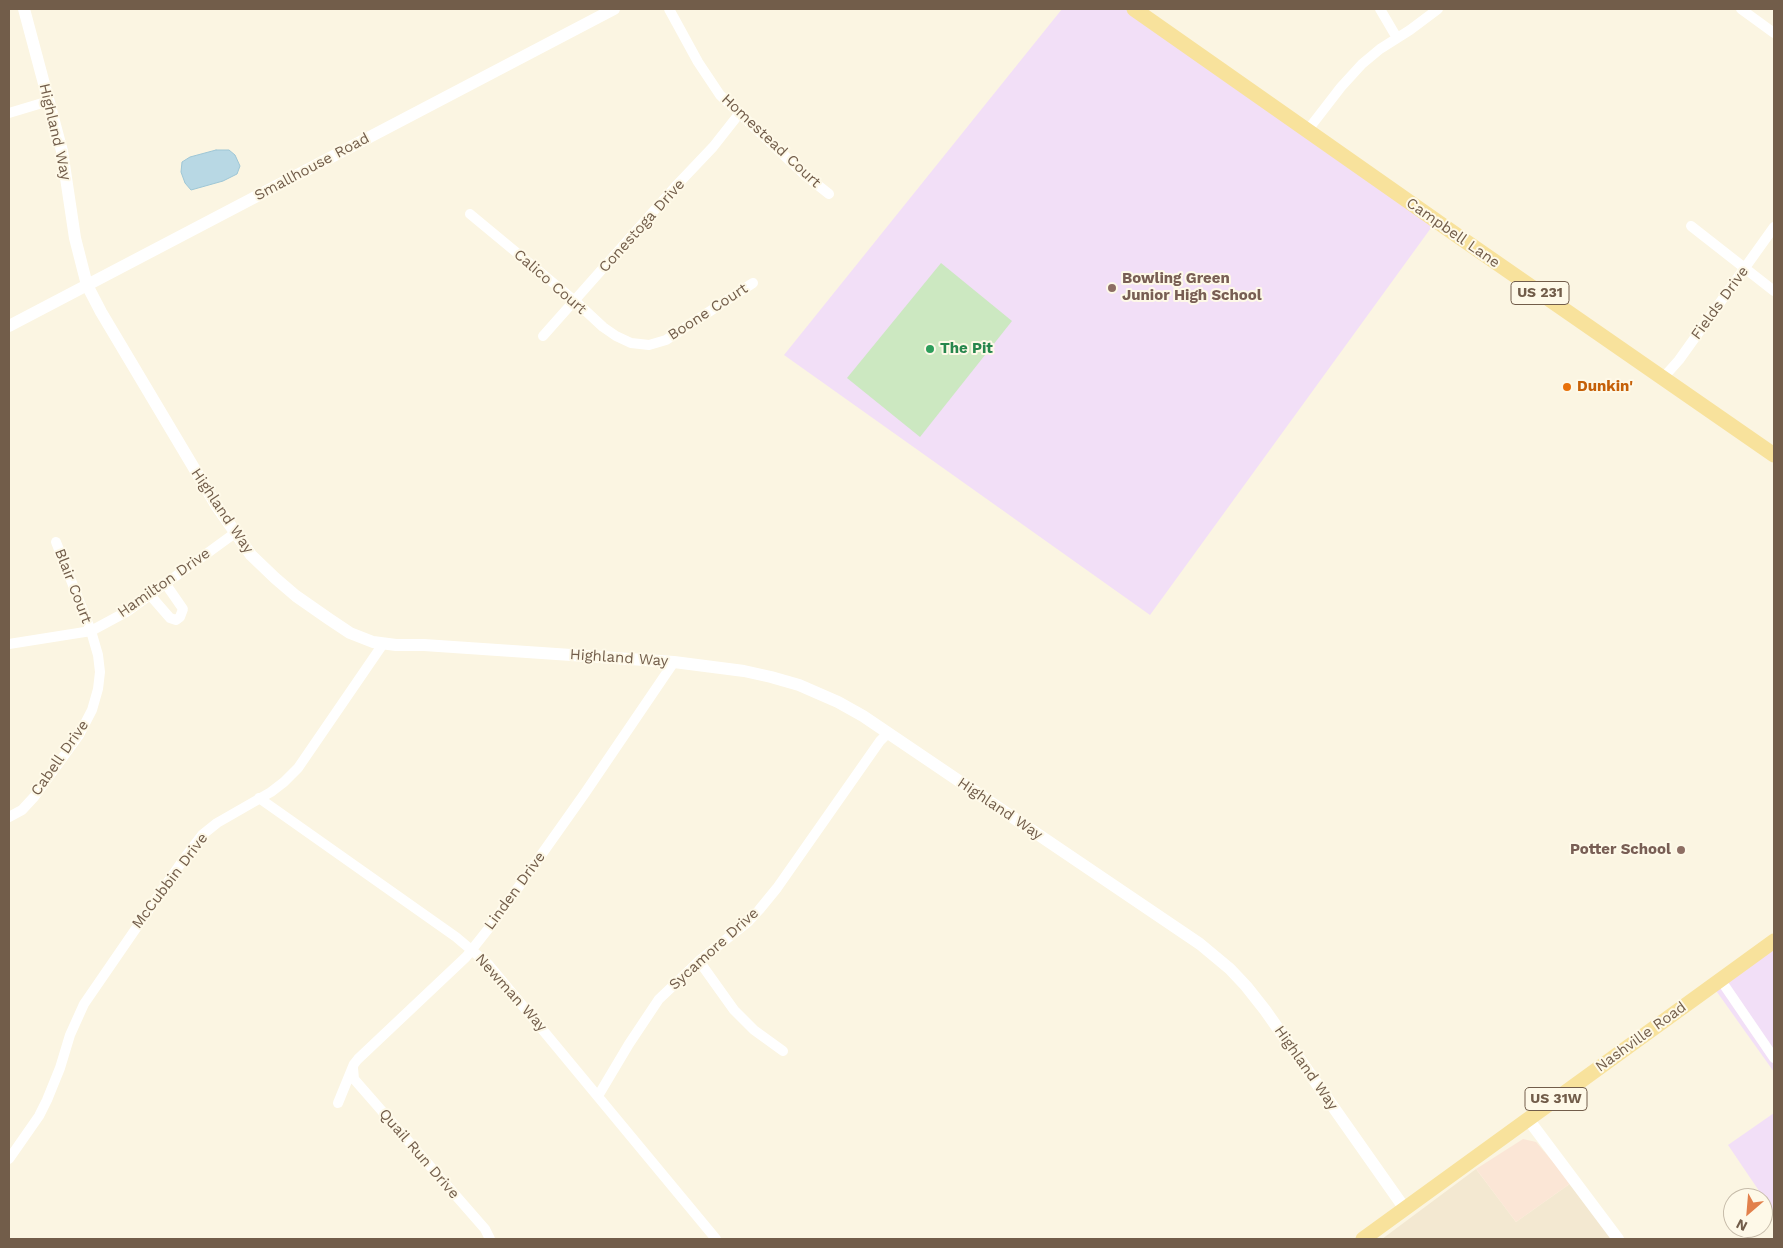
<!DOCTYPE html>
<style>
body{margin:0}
#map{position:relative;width:1783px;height:1248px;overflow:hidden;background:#fbf5e2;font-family:"Work Sans",sans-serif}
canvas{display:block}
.frame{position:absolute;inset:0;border:10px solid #725d4a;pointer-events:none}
.north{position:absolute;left:1723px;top:1188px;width:50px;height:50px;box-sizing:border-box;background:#fef9e8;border:1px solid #c6bba9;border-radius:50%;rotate:207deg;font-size:14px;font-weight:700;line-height:20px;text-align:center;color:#725d4a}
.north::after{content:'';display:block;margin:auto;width:18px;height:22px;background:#e2804b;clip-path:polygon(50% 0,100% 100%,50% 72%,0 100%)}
</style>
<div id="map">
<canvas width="1783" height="1248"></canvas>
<div class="frame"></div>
<div class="north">N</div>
</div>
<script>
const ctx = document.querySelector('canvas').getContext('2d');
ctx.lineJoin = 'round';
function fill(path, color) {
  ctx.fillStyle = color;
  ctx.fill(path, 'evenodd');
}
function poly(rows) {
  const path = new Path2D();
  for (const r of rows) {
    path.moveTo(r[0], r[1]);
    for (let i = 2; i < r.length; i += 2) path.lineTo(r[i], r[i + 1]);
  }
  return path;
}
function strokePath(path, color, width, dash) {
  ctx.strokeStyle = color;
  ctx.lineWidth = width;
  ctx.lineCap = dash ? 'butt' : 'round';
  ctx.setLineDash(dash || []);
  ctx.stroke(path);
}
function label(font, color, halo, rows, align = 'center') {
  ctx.font = font + ' "Work Sans",sans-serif';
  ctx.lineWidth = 4;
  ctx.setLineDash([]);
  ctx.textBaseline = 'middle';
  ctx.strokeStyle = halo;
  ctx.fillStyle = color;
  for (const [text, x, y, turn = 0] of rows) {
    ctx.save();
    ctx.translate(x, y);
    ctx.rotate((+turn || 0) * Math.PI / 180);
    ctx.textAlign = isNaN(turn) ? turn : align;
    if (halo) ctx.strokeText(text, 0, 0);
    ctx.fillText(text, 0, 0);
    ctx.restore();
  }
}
const residential = poly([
 [1476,1169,1516,1222,1571,1183,1614,1239,1382,1239]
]);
const commercial = poly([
 [1523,1139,1536,1142,1571,1183,1516,1222,1476,1169]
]);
const education = poly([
 [1062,9,1134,9,1436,221,1150,615,784,355],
 [1774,941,1774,1072,1712,985],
 [1774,1113,1774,1213,1728,1145]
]);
const green = poly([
 [941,263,1012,321,920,437,847,378]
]);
const water = poly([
 [216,150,229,150,235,155,240,166,237,174,223,181,191,190,185,183,181,172,182,162,190,157,216,150]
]);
const minor = poly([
 [669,9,698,62,720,95,805,175,829,194],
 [1380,9,1397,38],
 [1741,9,1774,33],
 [9,113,49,101],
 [1307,131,1341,87,1362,64,1380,49,1410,30,1438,9],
 [470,214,575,301,603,327,616,336,631,343,649,345,666,340,753,283],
 [1691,226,1774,291],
 [543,336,675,187,713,147,739,114],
 [1663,378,1679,360,1774,227],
 [150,595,170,618,176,620,180,617,183,609,165,583],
 [9,644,91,631,128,611,235,533],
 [259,798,456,937,488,964,716,1239],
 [9,817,22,810,34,797,79,735,92,710,98,689,100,672,98,655,91,631,56,542],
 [699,961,734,1010,754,1030,783,1051],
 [1720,979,1774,1058],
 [353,1068,354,1079,485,1229,490,1239],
 [598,1096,629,1044,659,999,699,961,749,921,759,910,777,888,880,741,888,733],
 [338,1103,354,1064,358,1059,466,957,493,923,585,793,674,662],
 [9,1159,39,1116,47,1100,60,1068,70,1035,84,1004,183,860,202,835,217,823,271,792,284,782,298,768,383,644]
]);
const tertiary = poly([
 [24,9,62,151,75,238,87,285,101,312,216,505,251,555,275,578,296,596,329,619,350,633,373,642,396,645,424,645,674,662,744,671,771,677,799,685,838,702,863,716,1200,944,1230,969,1246,986,1265,1010,1405,1209],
 [9,326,614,9],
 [1528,1119,1618,1239]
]);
const primary = poly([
 [1134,9,1455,234,1774,455],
 [1363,1239,1774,941]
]);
const markers = [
 [1112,288,5,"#8d6e63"],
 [930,349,5,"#2e9e5b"],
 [1567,387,5,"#e8710a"],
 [1681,850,5,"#8d6e63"]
];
const shields = [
 [1540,293,58],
 [1556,1099,62]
];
const shieldNames = [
 ["US 231",1540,293],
 ["US 31W",1556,1099]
];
const streetNames = [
 ["Highland Way",55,132,77],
 ["Homestead Court",771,141,43],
 ["Smallhouse Road",312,167,-28],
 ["Conestoga Drive",642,226,-48],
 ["Campbell Lane",1453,233,35],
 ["Calico Court",550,282,41],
 ["Fields Drive",1720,303,-54],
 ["Boone Court",708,312,-33],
 ["Highland Way",222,511,56],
 ["Hamilton Drive",164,583,-35],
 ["Blair Court",73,586,69],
 ["Highland Way",619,658,4],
 ["Cabell Drive",60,758,-55],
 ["Highland Way",1000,809,34],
 ["McCubbin Drive",170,881,-53],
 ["Linden Drive",515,891,-54],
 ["Sycamore Drive",714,949,-42],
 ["Newman Way",511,993,48],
 ["Nashville Road",1641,1037,-36],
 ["Highland Way",1306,1068,55],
 ["Quail Run Drive",419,1154,49]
];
const educationNames = [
 ["Bowling Green",1122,279],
 ["Junior High School",1122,296],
 ["Potter School",1671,850,"right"]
];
const leisureNames = [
 ["The Pit",940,349]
];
const foodNames = [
 ["Dunkin'",1577,387]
];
fill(residential, '#f3e8d1');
fill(commercial, '#fbe6d6');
fill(education, '#f2dff7');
fill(green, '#cce8c1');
fill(water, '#b8d8e4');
strokePath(water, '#9ec6d5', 1);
strokePath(minor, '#fff', 10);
strokePath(tertiary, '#fff', 12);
strokePath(primary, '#f8e29c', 15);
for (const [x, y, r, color] of markers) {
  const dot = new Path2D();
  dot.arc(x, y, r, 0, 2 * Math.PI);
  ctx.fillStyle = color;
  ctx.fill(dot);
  strokePath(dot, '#fef9e8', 2);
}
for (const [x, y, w] of shields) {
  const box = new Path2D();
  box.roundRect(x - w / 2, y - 11.5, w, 23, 4);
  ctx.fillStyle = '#fef9e8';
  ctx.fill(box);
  strokePath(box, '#725d4a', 1);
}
label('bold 14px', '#725d4a', null, shieldNames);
label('15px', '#725d4a', '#fef9e8', streetNames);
label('bold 15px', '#785e54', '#fef9e8', educationNames, 'left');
label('bold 15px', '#27864d', '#fef9e8', leisureNames, 'left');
label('bold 15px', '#c56008', '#fef9e8', foodNames, 'left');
</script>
